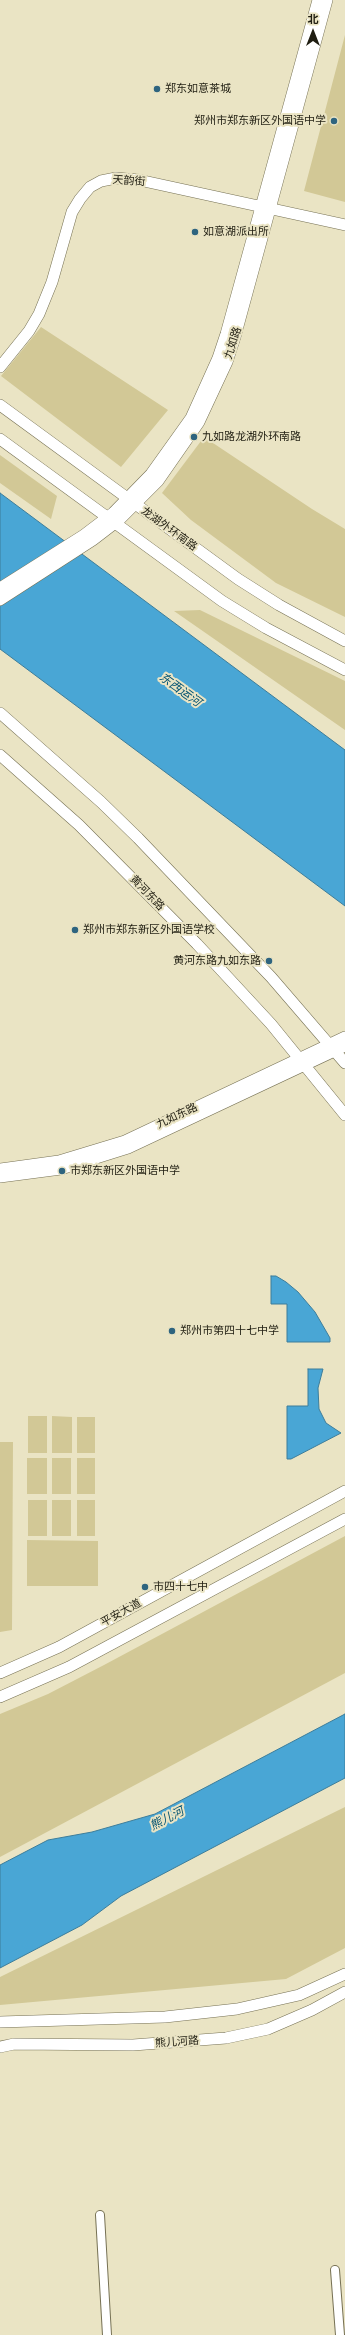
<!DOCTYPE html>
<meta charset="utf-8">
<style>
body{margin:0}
#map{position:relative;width:345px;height:2335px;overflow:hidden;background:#eae4c4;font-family:Rubik,"Noto Sans SC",sans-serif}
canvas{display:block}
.north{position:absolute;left:293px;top:12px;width:40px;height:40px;-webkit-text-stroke:3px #eae4c4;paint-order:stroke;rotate:0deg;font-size:11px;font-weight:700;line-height:16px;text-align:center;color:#201e12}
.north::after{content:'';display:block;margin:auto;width:14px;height:18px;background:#201e12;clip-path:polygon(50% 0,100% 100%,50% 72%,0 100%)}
</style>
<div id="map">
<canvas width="345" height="2335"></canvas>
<div class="north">北</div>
</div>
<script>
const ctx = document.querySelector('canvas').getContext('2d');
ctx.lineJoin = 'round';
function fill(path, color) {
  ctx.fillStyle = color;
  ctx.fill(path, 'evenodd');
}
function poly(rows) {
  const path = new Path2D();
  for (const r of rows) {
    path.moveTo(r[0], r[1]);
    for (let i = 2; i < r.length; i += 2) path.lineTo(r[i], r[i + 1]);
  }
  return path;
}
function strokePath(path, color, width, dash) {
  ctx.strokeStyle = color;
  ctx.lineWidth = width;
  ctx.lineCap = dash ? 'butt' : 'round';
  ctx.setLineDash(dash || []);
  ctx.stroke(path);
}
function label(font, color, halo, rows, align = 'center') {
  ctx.font = font + ' Rubik,"Noto Sans SC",sans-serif';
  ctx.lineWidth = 4;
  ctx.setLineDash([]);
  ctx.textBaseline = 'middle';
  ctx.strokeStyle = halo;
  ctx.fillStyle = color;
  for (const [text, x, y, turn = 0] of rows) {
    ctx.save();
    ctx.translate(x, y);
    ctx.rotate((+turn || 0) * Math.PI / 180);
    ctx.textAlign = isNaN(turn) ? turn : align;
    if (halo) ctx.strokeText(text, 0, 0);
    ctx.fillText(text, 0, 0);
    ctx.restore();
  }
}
const green = poly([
 [345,35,345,202,304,191],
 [41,327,168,410,121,467,1,376],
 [204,437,312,509,345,529,345,617,276,583,191,520,162,493],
 [0,455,57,496,51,519,0,483],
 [200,610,345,681,345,730,174,611],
 [28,1416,47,1416,47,1453,28,1453],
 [52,1416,72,1417,72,1453,52,1453],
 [77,1417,95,1417,95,1453,77,1453],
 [0,1442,13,1442,12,1630,0,1632],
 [27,1458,47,1458,47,1494,27,1494],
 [52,1458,71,1458,71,1494,52,1494],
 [77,1458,95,1458,95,1494,77,1494],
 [28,1500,47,1500,47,1536,28,1536],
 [52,1500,71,1500,71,1536,52,1536],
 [77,1500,95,1500,95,1536,77,1536],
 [345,1536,345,1673,0,1857,0,1714,48,1694,104,1665],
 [27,1540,98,1541,98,1586,27,1586],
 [345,1807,345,1948,286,1979,0,2005,0,1977]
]);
const water = poly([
 [0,493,345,750,345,906,0,649,0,493],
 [271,1276,276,1276,286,1282,298,1292,315,1312,330,1338,330,1342,287,1342,287,1304,271,1304,271,1276],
 [308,1369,323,1369,318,1388,319,1409,326,1423,341,1433,291,1459,287,1459,287,1406,308,1406,308,1369],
 [345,1714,345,1778,121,1896,82,1925,0,1968,0,1865,48,1840,92,1832,155,1814,345,1714]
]);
const street = poly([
 [100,2215,107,2335],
 [335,2270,340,2335]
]);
const secondary = poly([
 [0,367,29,331,39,314,52,282,72,212,80,199,90,187,101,181,116,178,139,180,345,225],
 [0,405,238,579,279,605,345,641],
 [0,439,222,601,266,628,345,670],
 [0,588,84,535,113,513,151,474,191,418,218,358,226,334,318,0],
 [0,600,93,540,119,520,158,481,199,422,227,362,235,337,327,0],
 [0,713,101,802,138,838,271,977,345,1063],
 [0,755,79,825,197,944,271,1024,345,1115],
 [0,1169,59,1161,125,1141,345,1037],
 [0,1177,61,1169,128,1148,345,1046],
 [0,1673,59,1647,345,1491],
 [0,1697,69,1667,345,1519],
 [0,2022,165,2017,237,2009,299,1995,345,1974],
 [0,2047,14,2044,133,2045,226,2038,268,2029,312,2010,345,1992]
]);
const markers = [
 [157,89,4,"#2e647f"],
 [334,121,4,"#2e647f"],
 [195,232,4,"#2e647f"],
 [194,437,4,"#2e647f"],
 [75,930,4,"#2e647f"],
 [269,961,4,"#2e647f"],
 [62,1171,4,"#2e647f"],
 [172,1331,4,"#2e647f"],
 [145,1587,4,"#2e647f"]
];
const poiNames = [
 ["郑东如意茶城",165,89],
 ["郑州市郑东新区外国语中学",326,121,"right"],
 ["如意湖派出所",203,232],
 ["九如路龙湖外环南路",202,437],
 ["郑州市郑东新区外国语学校",83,930],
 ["黄河东路九如东路",261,961,"right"],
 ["市郑东新区外国语中学",70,1171],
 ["郑州市第四十七中学",180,1331],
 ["市四十七中",153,1587]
];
const streetNames = [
 ["天韵街",129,181,4],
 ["九如路",233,343,-72],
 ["龙湖外环南路",169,529,36],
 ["黄河东路",147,893,46],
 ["九如东路",177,1116,-25],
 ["平安大道",121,1613,-29],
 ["熊儿河路",177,2042,-4]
];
const waterNames = [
 ["东西运河",180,690,36],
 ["熊儿河",167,1819,-27]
];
fill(green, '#d2c896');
fill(water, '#49a6d5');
strokePath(water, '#3d7d9a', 1);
strokePath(street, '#767154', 10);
strokePath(secondary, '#767154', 12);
strokePath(street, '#fff', 8);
strokePath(secondary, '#fff', 11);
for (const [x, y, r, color] of markers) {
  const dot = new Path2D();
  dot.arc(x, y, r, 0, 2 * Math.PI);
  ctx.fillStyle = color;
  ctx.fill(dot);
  strokePath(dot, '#eae4c4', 1.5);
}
label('11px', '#201e12', '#eae4c4', poiNames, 'left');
label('11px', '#201e12', '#eae4c4', streetNames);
label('italic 12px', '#025271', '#eae4c4', waterNames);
</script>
